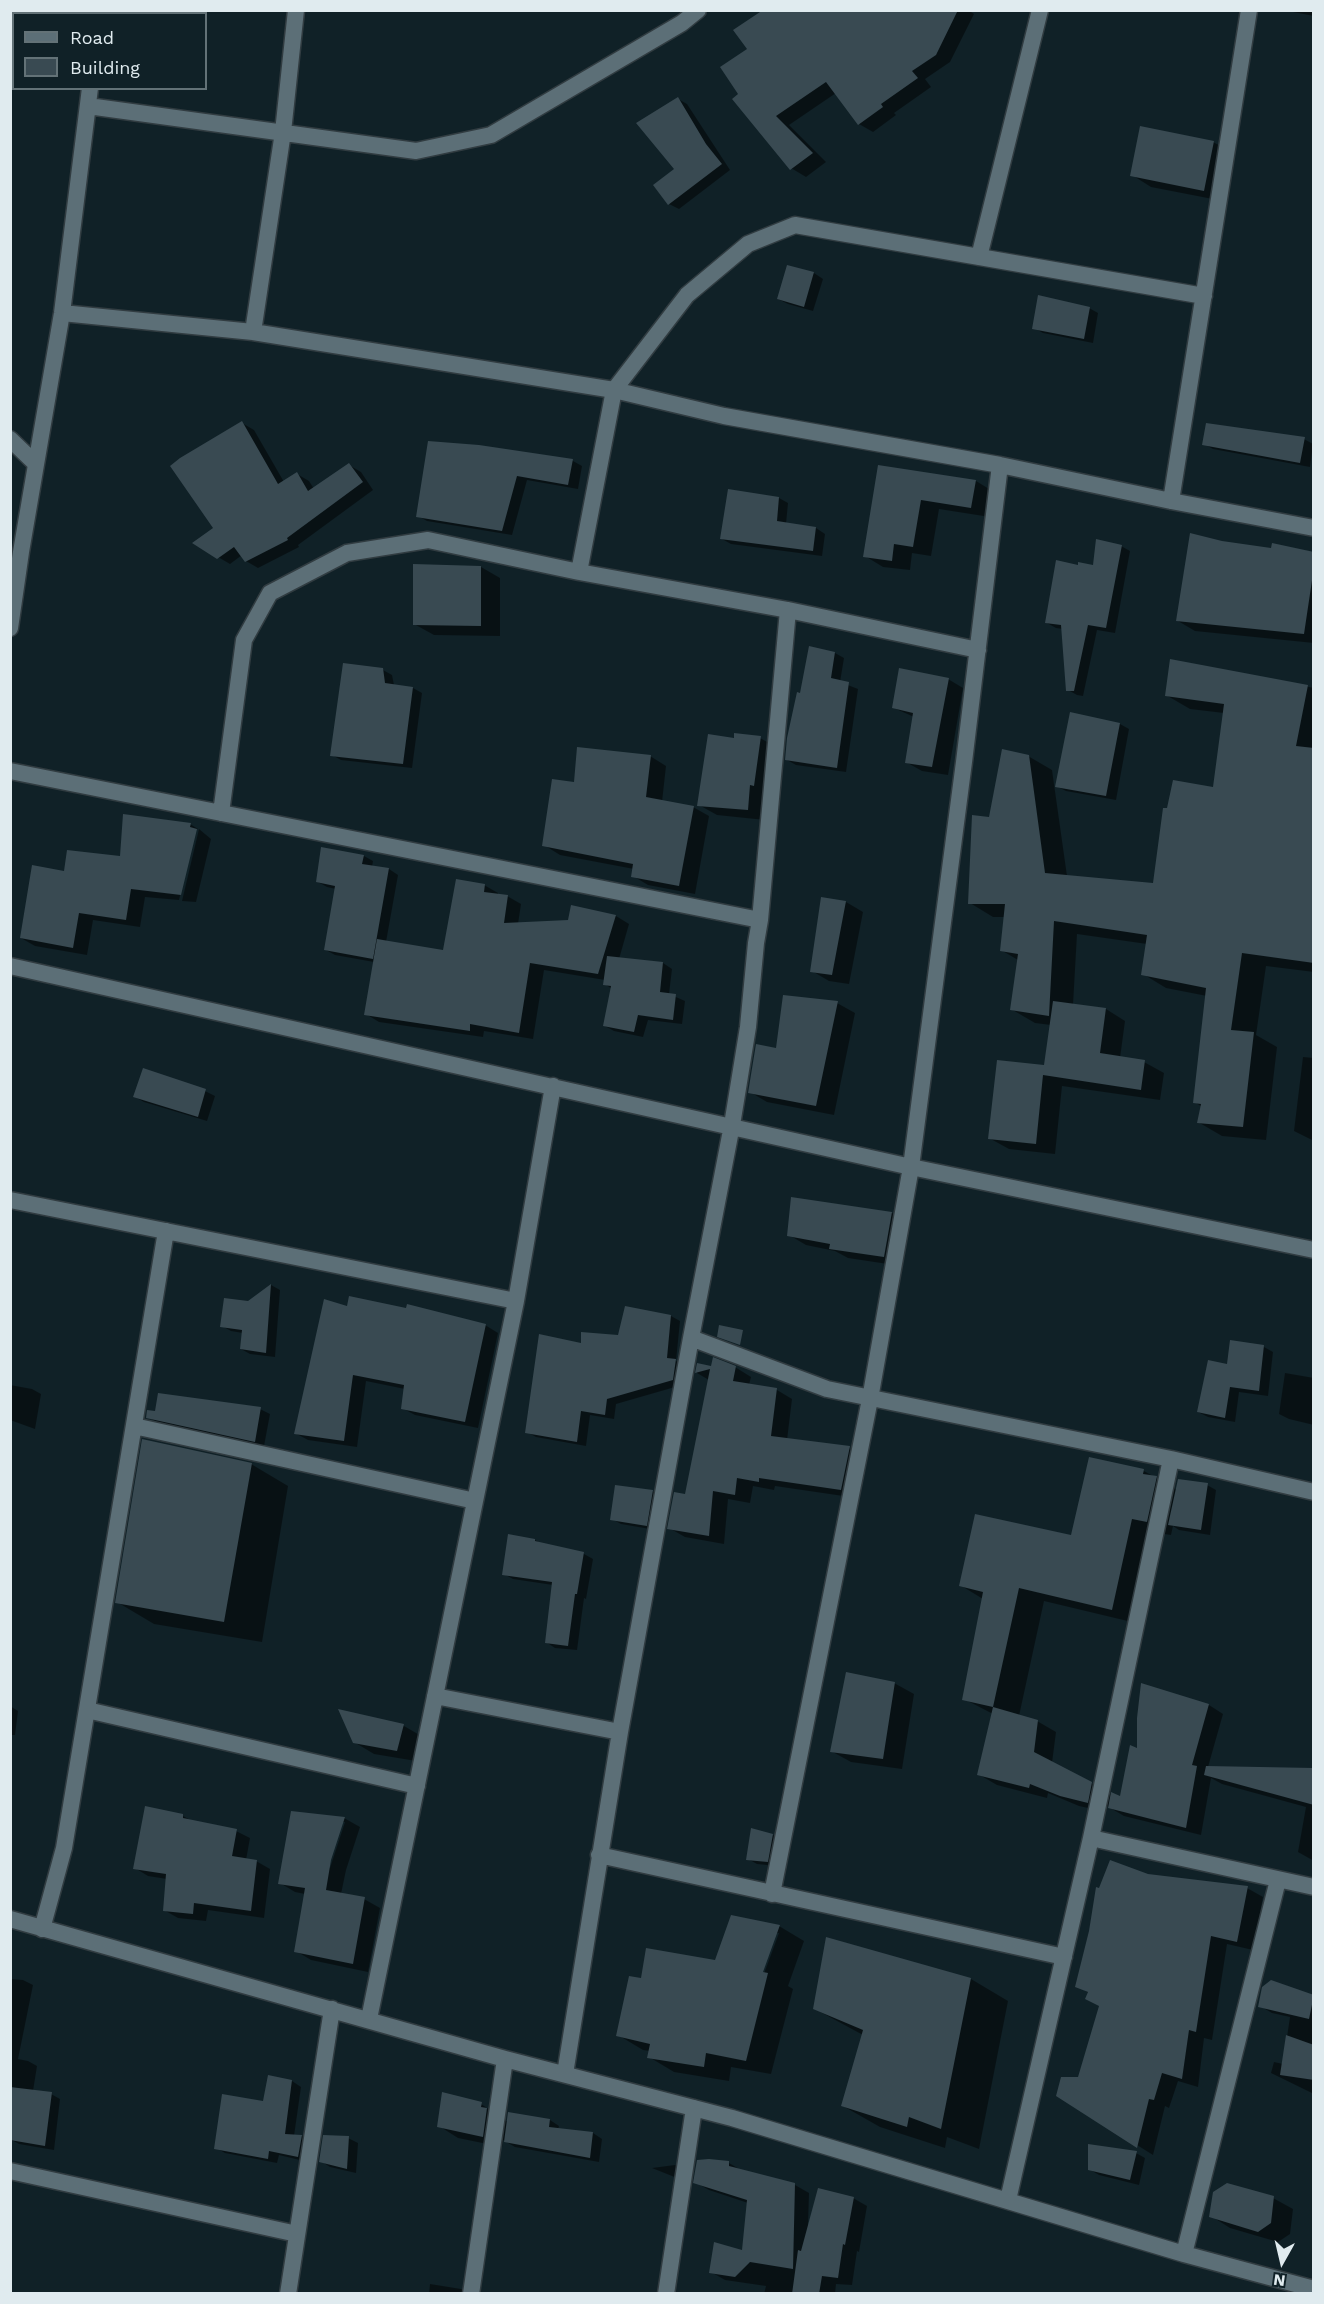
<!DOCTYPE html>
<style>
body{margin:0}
#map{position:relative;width:1324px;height:2304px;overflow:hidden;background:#102127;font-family:"Work Sans",sans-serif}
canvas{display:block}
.frame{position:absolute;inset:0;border:12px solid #e0ebef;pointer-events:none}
.legend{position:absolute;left:12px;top:12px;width:195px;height:78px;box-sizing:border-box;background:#102127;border:2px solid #637277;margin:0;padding:8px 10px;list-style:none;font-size:18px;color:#e0ebef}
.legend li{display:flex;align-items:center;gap:12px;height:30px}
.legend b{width:30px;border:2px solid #637277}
.north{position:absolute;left:1252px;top:2232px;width:60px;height:60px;-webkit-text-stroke:4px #102127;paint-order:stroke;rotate:188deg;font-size:16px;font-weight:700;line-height:24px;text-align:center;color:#e0ebef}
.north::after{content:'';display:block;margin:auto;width:21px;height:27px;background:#e0ebef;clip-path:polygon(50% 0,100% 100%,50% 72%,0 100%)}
</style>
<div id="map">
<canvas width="1324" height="2304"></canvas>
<div class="frame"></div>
<ul class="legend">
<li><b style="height:8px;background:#5c6f77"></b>Road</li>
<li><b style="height:16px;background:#394a52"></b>Building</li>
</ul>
<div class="north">N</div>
</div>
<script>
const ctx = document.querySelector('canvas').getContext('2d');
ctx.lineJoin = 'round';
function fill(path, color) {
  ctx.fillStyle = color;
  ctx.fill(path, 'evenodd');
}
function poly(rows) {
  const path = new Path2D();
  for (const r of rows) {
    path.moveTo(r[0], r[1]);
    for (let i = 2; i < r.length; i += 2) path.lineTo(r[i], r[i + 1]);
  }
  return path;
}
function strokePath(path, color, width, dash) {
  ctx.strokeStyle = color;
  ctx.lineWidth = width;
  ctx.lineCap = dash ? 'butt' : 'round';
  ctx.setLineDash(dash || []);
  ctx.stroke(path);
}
const shadow = poly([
 [766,10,968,10,974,14,950,62,925,79,931,87,894,113,896,115,873,132,859,124,836,93,789,125,826,162,806,177,791,168,740,94,749,49],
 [1290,10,1314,10,1314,16,1293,12],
 [678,99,687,104,730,170,679,209,669,204,676,170],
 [1213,142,1233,153,1223,201,1151,187,1132,175],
 [814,273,823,279,813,311,788,304,778,299],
 [1089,308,1098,313,1093,343,1043,333,1034,328],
 [242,423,254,430,284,482,297,474,309,481,314,489,349,465,361,472,373,490,298,545,299,547,258,568,246,561,242,555,230,564,218,557,215,528],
 [1304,439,1313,444,1310,467,1213,449,1204,444],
 [430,443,573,461,582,466,578,489,527,480,512,535,427,521,418,516],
 [879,466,976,481,994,492,990,517,939,509,931,556,912,553,910,570,883,567,865,556],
 [779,498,788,503,786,524,816,528,825,534,822,556,731,544,722,539],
 [1121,546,1130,551,1115,633,1097,630,1083,696,1077,695,1068,690,1063,629,1056,628,1047,623,1079,566,1094,566],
 [1314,553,1314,643,1195,631,1178,621],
 [481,567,500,578,500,636,434,635,414,624],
 [810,648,835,653,844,658,840,682,858,689,846,772,796,765,787,760],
 [1171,661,1314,688,1314,972,1266,966,1256,1035,1277,1047,1266,1140,1222,1136,1198,1122,1202,1107,1195,1102,1207,996,1166,988,1143,974,1147,944,1077,934,1073,1005,1106,1009,1125,1021,1120,1058,1144,1062,1164,1073,1160,1100,1062,1086,1055,1154,1009,1149,989,1138,1045,1067,1051,1025,1035,1023,1011,1009,1018,960,1001,950,1005,917,993,917,970,903,990,818,1028,756,1052,770,1067,876,1154,884,1215,789,1224,713,1190,709,1166,695],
 [383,670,392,675,394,685,413,688,422,693,412,768,341,760,332,755],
 [948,679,963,688,948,775,922,771,906,762,914,717,894,708],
 [1071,714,1120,724,1129,729,1116,800,1066,791,1056,786],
 [760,738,778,748,765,820,717,815,699,805,735,740],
 [650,756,666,766,662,802,693,807,709,816,695,894,648,885,633,876,634,869,560,855,544,845,575,784],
 [190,824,198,829,196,829,179,900,145,897,140,927,93,920,87,955,35,946,21,938,65,873,121,858],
 [199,829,211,839,196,902,182,901],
 [364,856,373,861,372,867,389,869,398,875,386,942,444,951,484,885,498,893,498,895,507,896,521,904,518,924,569,921,572,907,616,916,629,924,619,959,663,963,672,969,669,994,685,1001,682,1024,648,1020,643,1037,614,1031,605,1026,612,989,605,984,605,980,544,970,533,1039,484,1031,483,1037,379,1022,366,1014,374,962,335,955,326,950,336,889,327,887,318,882],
 [846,902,863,912,849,984,829,981,812,971],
 [837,1003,855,1013,834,1115,767,1102,750,1092,777,1049],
 [1303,1057,1314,1058,1314,1141,1294,1131],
 [205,1091,215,1096,207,1121,144,1102,135,1097],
 [792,1199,892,1213,909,1223,901,1266,848,1258,835,1251,806,1245,789,1235],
 [271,1285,280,1290,275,1357,250,1354,241,1349,243,1333,231,1331,222,1326],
 [348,1307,485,1325,498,1333,478,1428,415,1415,402,1408,405,1389,366,1381,357,1447,308,1440,295,1433],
 [626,1308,671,1316,680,1321,676,1361,685,1366,682,1385,616,1404,614,1419,590,1415,586,1446,536,1437,527,1432,583,1345,620,1337],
 [1264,1347,1273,1352,1268,1396,1239,1392,1235,1422,1208,1417,1198,1412],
 [698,1365,712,1368,735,1367,751,1377,749,1385,777,1390,792,1399,787,1440,849,1448,865,1457,857,1498,775,1486,774,1490,753,1486,750,1503,728,1499,724,1544,685,1537,669,1528,686,1495,709,1380,697,1373],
 [1285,1373,1314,1378,1314,1425,1289,1419,1279,1414],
 [10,1385,32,1389,41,1394,35,1429,10,1420],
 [260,1409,270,1414,264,1446,157,1422,147,1417],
 [251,1464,288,1486,262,1642,154,1624,117,1602],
 [1144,1471,1177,1490,1207,1485,1216,1490,1210,1535,1179,1530,1173,1526,1171,1535,1157,1533,1136,1623,1044,1601,1019,1716,1037,1721,1056,1732,1052,1763,1121,1799,1139,1751,1209,1705,1223,1714,1208,1767,1314,1769,1314,1861,1298,1852,1306,1807,1222,1784,1211,1778,1201,1835,1124,1816,1107,1806,1106,1812,1079,1806,1048,1793,1047,1798,997,1785,978,1774,993,1714,964,1699,983,1599,960,1585,1072,1537],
 [652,1491,662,1497,656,1530,621,1524,612,1519],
 [535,1540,543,1545,584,1554,593,1559,586,1599,584,1598,577,1650,555,1648,546,1642,553,1585,513,1579,504,1574],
 [894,1683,914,1694,902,1769,851,1762,831,1751],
 [10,1706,18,1711,15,1735,10,1735],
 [404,1726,423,1737,416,1761,374,1754,354,1742],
 [183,1816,194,1822,236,1831,250,1838,246,1860,256,1861,270,1869,264,1918,208,1910,206,1921,178,1918,164,1910,167,1879,148,1876,135,1868],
 [344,1818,360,1827,346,1870,341,1894,364,1899,380,1908,368,1972,311,1960,296,1951,305,1894,295,1892,280,1883],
 [341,1822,345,1822,330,1868,327,1867],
 [773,1835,782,1840,777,1866,757,1864,748,1859],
 [1148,1875,1247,1888,1263,1897,1253,1950,1227,1944,1212,2040,1204,2038,1198,2087,1178,2081,1169,2108,1165,2106,1153,2155,1057,2095,1079,2078,1100,2006,1089,1993,1077,1986],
 [779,1926,804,1941,788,1986,793,1989,771,2074,731,2067,729,2081,674,2072,649,2057,650,2051,643,2050,618,2035,642,1980,716,1962],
 [775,1933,779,1933,762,1979,760,1978],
 [10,1979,23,1980,33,1985,18,2059,28,2061,37,2066,33,2091,51,2094,60,2099,54,2150,19,2144,10,2139],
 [971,1979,1008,2001,979,2149,947,2137,945,2148,880,2127,843,2106,863,2035,815,2009],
 [1314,1997,1314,2094,1271,2073,1274,2062,1283,2064,1290,2017,1272,2013,1260,2006],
 [292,2081,301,2087,294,2136,302,2136,311,2141,308,2162,279,2155,277,2163,225,2153,216,2148,264,2102],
 [481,2104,508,2122,550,2120,559,2126,558,2129,593,2133,602,2139,599,2162,515,2147,503,2140,502,2147,458,2138,439,2126],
 [348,2138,358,2143,356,2173,330,2167,321,2161],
 [1136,2153,1145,2158,1139,2185,1099,2175,1089,2169],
 [729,2163,744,2172,795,2185,809,2193,808,2225,853,2198,867,2206,859,2252,857,2251,852,2285,836,2284,835,2294,764,2294,766,2286,725,2280,711,2272,743,2252,748,2203,709,2190,695,2182],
 [675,2165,684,2170,682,2180,652,2168],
 [1273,2198,1293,2209,1290,2234,1278,2242,1230,2228,1211,2216],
 [430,2284,461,2289,469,2294,429,2294]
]);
const building = poly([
 [763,10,958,10,936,55,912,71,918,78,881,104,883,107,858,125,826,82,776,116,813,153,790,170,732,99,738,94,720,67,747,49,733,30],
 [678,97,706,144,722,164,668,205,653,185,674,169,636,123],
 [1140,126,1214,141,1204,191,1130,176],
 [787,265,814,272,804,307,777,299],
 [1038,295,1090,307,1084,339,1032,329],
 [242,421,278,484,297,472,308,491,349,463,363,482,287,538,288,540,245,562,234,547,217,559,192,543,213,528,170,466,180,458],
 [1206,423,1305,437,1300,463,1202,445],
 [428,441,479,445,573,459,568,485,517,476,502,531,416,517],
 [878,465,976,480,971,508,921,500,913,547,894,544,892,561,863,557],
 [728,489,779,497,777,521,816,527,813,551,720,539],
 [1190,533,1222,541,1271,548,1272,543,1314,552,1314,567,1304,634,1176,621],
 [1096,539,1122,545,1106,628,1088,625,1074,691,1066,691,1061,625,1045,623,1056,560,1078,565,1078,562,1093,565],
 [413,564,481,566,481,626,413,625],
 [809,646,835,652,831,678,849,682,837,768,785,760,787,738,797,692,800,693],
 [1170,659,1308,685,1296,746,1314,748,1314,963,1242,953,1231,1030,1254,1032,1243,1127,1197,1123,1201,1104,1193,1103,1206,988,1141,975,1147,935,1054,921,1049,1016,1010,1010,1018,954,1000,951,1005,904,968,904,972,815,989,817,1002,749,1029,755,1045,873,1153,883,1163,808,1167,808,1173,780,1213,787,1224,704,1165,696],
 [343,663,383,668,385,683,413,687,403,764,330,756],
 [899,668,949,678,932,767,905,763,913,713,892,708],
 [1070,712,1120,723,1106,796,1055,787],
 [734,733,761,736,754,786,750,785,748,810,697,806,708,734,734,738],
 [577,747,651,755,646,797,694,806,679,886,631,877,633,864,542,846,552,779,574,782],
 [123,814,191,823,190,827,197,829,181,895,131,889,126,920,79,913,73,948,20,938,32,865,64,871,67,850,120,856],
 [321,847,364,855,362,864,389,868,373,959,324,950,335,886,316,882],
 [456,879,485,884,484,892,508,895,504,923,568,920,571,905,616,915,598,974,530,963,519,1033,470,1024,470,1031,364,1015,377,939,443,950],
 [821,897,846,901,832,975,810,972],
 [607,956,663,962,660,992,676,994,673,1020,638,1015,634,1032,603,1026,611,986,603,985],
 [783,995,838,1001,816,1106,748,1093,756,1044,776,1048],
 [1053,1001,1106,1008,1100,1053,1145,1060,1141,1090,1043,1075,1036,1144,988,1139,997,1060,1044,1065],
 [143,1068,206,1089,198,1117,133,1097],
 [791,1197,892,1212,884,1257,829,1249,830,1244,787,1236],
 [271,1284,266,1353,240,1349,242,1330,220,1327,224,1298,248,1301],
 [349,1296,406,1308,407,1304,486,1324,465,1422,401,1409,404,1385,353,1375,344,1441,294,1434,324,1299,347,1306],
 [625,1306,671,1315,667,1358,676,1359,673,1380,607,1399,605,1415,581,1411,577,1442,525,1433,539,1334,581,1343,581,1332,618,1335],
 [719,1325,743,1330,740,1345,717,1337],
 [1230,1340,1264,1345,1259,1391,1230,1387,1225,1418,1197,1412,1208,1360,1227,1364],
 [713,1357,736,1366,733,1381,777,1388,771,1436,850,1446,841,1490,759,1478,759,1482,737,1478,735,1495,713,1491,709,1536,667,1529,674,1492,685,1494,710,1369,695,1373,697,1363,711,1366],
 [158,1393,261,1407,255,1442,146,1418,147,1410,155,1411],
 [142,1439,252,1463,224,1622,115,1603],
 [1089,1457,1144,1469,1143,1474,1157,1476,1147,1522,1132,1519,1112,1610,1019,1588,993,1707,962,1700,983,1592,959,1586,975,1514,1071,1535],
 [1178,1479,1208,1483,1201,1530,1168,1525],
 [615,1485,653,1490,647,1526,610,1520],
 [508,1534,535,1539,535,1541,584,1552,577,1594,575,1594,568,1646,545,1643,552,1582,502,1575],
 [846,1672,895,1682,883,1759,830,1752],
 [1141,1683,1209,1704,1192,1765,1197,1766,1186,1828,1108,1808,1111,1792,1120,1796,1130,1745,1137,1748,1137,1718],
 [993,1707,1038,1720,1034,1752,1092,1782,1088,1803,1060,1796,1030,1784,1029,1788,977,1775],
 [338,1709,404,1724,397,1751,353,1743],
 [1206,1766,1314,1768,1314,1805,1204,1775],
 [145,1806,183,1814,183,1818,237,1829,232,1856,257,1860,251,1911,194,1903,193,1914,163,1911,166,1874,133,1869],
 [291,1811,345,1817,331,1860,326,1890,365,1897,353,1964,294,1952,305,1888,278,1884],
 [751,1828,773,1834,768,1862,746,1860],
 [1110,1860,1148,1874,1248,1886,1237,1942,1211,1936,1196,2032,1189,2030,1182,2079,1162,2073,1154,2100,1149,2099,1137,2148,1056,2096,1061,2077,1078,2077,1099,2006,1085,1999,1088,1992,1075,1987,1089,1931,1096,1887,1099,1888],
 [731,1915,780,1925,763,1972,768,1973,746,2061,706,2053,704,2067,647,2058,650,2044,616,2036,629,1976,641,1978,646,1948,715,1960],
 [826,1937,971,1978,941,2129,909,2117,907,2127,841,2106,863,2030,813,2009],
 [1271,1980,1314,1995,1309,2019,1258,2007,1262,1987],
 [1286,2035,1314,2045,1314,2080,1280,2075],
 [268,2075,292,2080,285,2134,302,2135,298,2157,269,2151,268,2159,214,2149,222,2094,263,2101],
 [10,2087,52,2092,45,2146,10,2140],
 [442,2092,482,2102,481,2107,487,2108,483,2137,437,2127],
 [508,2112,550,2119,549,2127,593,2132,590,2158,504,2142],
 [323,2135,349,2136,347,2169,319,2162],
 [1088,2144,1137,2151,1130,2180,1088,2170],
 [709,2159,729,2161,729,2166,795,2183,793,2269,750,2262,735,2277,709,2273,714,2242,742,2250,747,2200,693,2183,697,2160],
 [1227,2183,1274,2196,1271,2223,1258,2232,1209,2217,1213,2192],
 [818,2188,854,2197,845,2245,843,2244,838,2278,822,2276,819,2294,792,2294,798,2250,801,2251]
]);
const minor = poly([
 [97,14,97,10],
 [10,79,14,78],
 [88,106,416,151,491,135,682,23,698,10],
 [979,257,1040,10],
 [62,313,253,332,614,390,724,416,1000,465,1171,501,1314,528],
 [253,332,283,132,296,10],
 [10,439,36,464],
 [1171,501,1249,10],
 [579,572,614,390,687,295,748,244,795,225,1204,296],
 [10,628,21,552,62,313,90,88],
 [10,771,760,920,756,943,748,1027,732,1125,691,1338,620,1732,565,2074],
 [221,813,244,640,270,593,347,553,428,540,579,572,788,610,978,650],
 [760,920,788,610],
 [10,966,911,1167,1314,1250],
 [10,1200,516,1301,369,2019],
 [516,1301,553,1086],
 [691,1338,827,1389,1171,1459,1314,1492],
 [134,1426,475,1501],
 [435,1696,620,1732],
 [87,1710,417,1786],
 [1091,1838,1314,1887],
 [599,1855,1064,1957],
 [772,1894,870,1399,911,1167,964,762,1000,465],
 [10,1919,505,2059,732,2118,1184,2254,1314,2289],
 [42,1929,64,1848,166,1231],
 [10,2171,297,2234],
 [1008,2200,1091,1838,1171,1459],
 [1184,2254,1278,1880],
 [288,2294,332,2009],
 [471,2294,505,2059],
 [666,2294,694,2108]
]);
fill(shadow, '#0007');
fill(building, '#394a52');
strokePath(minor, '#313c41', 19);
strokePath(minor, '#5c6f77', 16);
</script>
